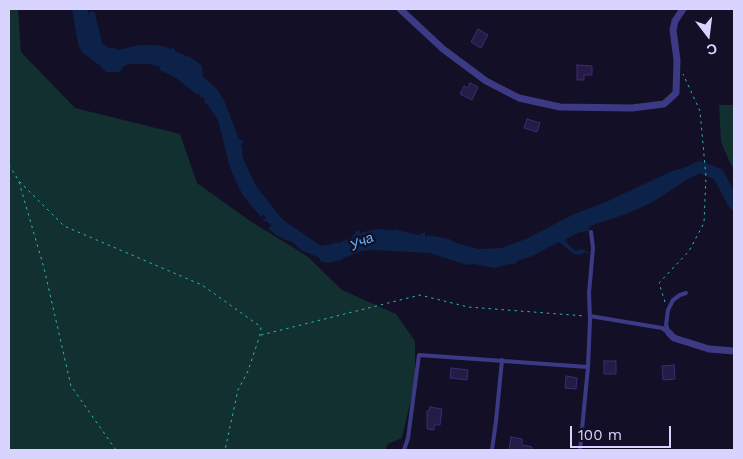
<!DOCTYPE html>
<meta charset="utf-8">
<style>
body{margin:0}
#map{position:relative;width:743px;height:459px;overflow:hidden;background:#130f26;font-family:"Work Sans",sans-serif}
canvas{display:block}
.frame{position:absolute;inset:0;border:10px solid #d9d4ff;pointer-events:none}
.north{position:absolute;left:683px;top:10px;width:50px;height:50px;-webkit-text-stroke:4px #130f26;paint-order:stroke;rotate:165deg;font-size:14px;font-weight:700;line-height:20px;text-align:center;color:#d9d4ff}
.north::after{content:'';display:block;margin:auto;width:18px;height:22px;background:#d9d4ff;clip-path:polygon(50% 0,100% 100%,50% 72%,0 100%)}
.scale{position:absolute;left:570px;top:426px;width:101px;height:22px;box-sizing:border-box;border:2px solid #d9d4ff;border-top:0;padding-left:6px;font-size:15px;line-height:18px;white-space:nowrap;color:#d9d4ff;-webkit-text-stroke:4px #130f26;paint-order:stroke}
</style>
<div id="map">
<canvas width="743" height="459"></canvas>
<div class="frame"></div>
<div class="north">С</div>
<div class="scale">100 m</div>
</div>
<script>
const ctx = document.querySelector('canvas').getContext('2d');
ctx.lineJoin = 'round';
function fill(path, color) {
  ctx.fillStyle = color;
  ctx.fill(path, 'evenodd');
}
function poly(rows) {
  const path = new Path2D();
  for (const r of rows) {
    path.moveTo(r[0], r[1]);
    for (let i = 2; i < r.length; i += 2) path.lineTo(r[i], r[i + 1]);
  }
  return path;
}
function strokePath(path, color, width, dash) {
  ctx.strokeStyle = color;
  ctx.lineWidth = width;
  ctx.lineCap = dash ? 'butt' : 'round';
  ctx.setLineDash(dash || []);
  ctx.stroke(path);
}
function label(font, color, halo, rows, align = 'center') {
  ctx.font = font + ' "Work Sans",sans-serif';
  ctx.lineWidth = 5;
  ctx.setLineDash([]);
  ctx.textBaseline = 'middle';
  ctx.strokeStyle = halo;
  ctx.fillStyle = color;
  for (const [text, x, y, turn = 0] of rows) {
    ctx.save();
    ctx.translate(x, y);
    ctx.rotate((+turn || 0) * Math.PI / 180);
    ctx.textAlign = isNaN(turn) ? turn : align;
    if (halo) ctx.strokeText(text, 0, 0);
    ctx.fillText(text, 0, 0);
    ctx.restore();
  }
}
const green = poly([
 [9,9,18,9,21,52,75,108,180,134,197,183,250,221,307,256,342,290,396,314,415,341,415,382,402,438,388,444,385,450,9,450],
 [719,105,734,105,734,168,732,167,721,142]
]);
const water = poly([
 [72,9,88,9,88,14,92,11,95,13,102,43,109,48,114,48,118,50,139,45,153,45,162,46,171,49,174,47,176,52,190,57,202,66,203,77,216,88,224,100,239,139,244,141,241,144,243,158,256,186,283,220,321,246,333,244,334,242,339,243,352,237,356,231,359,230,360,233,376,229,392,230,396,229,401,231,419,235,425,232,425,238,427,235,449,239,459,244,479,249,501,248,526,239,572,215,608,201,672,171,695,165,697,173,653,202,629,213,590,226,589,231,580,232,566,239,567,243,575,251,582,249,588,252,589,254,585,252,581,255,574,254,559,242,530,257,517,261,516,264,509,264,494,268,474,264,467,265,430,253,371,250,362,251,343,258,341,260,326,263,321,261,318,257,302,251,293,242,287,240,284,240,283,237,279,237,274,234,273,231,271,231,268,228,271,226,270,224,266,221,263,222,263,220,266,218,265,215,263,215,261,217,243,196,230,168,218,120,207,104,204,103,205,99,203,97,200,98,201,96,200,94,196,94,176,78,160,70,160,67,150,64,131,64,124,66,120,72,106,72,99,65,82,52,78,44]
]);
const river = poly([
 [683,175,699,167,718,174,734,204]
]);
const building = poly([
 [478,29,488,35,481,48,471,42,478,29],
 [577,65,592,66,592,75,584,75,584,80,577,80,577,65],
 [470,83,478,87,472,100,460,94,464,86,468,88,470,83],
 [527,119,540,123,537,132,524,128,527,119],
 [604,361,616,361,616,374,604,374,604,361],
 [674,365,675,379,663,380,662,366,674,365],
 [451,368,468,370,467,380,450,378,451,368],
 [566,376,577,378,576,389,565,388,566,376],
 [430,407,442,409,440,425,434,425,434,430,427,429,427,411,429,411,430,407],
 [511,437,522,439,522,445,532,447,532,450,509,450,511,437]
]);
const path = poly([
 [9,165,19,181,64,226,202,285,261,327,260,335,248,371,238,390,225,450],
 [19,182,44,268,71,386,116,450],
 [665,302,659,283,689,251,704,223,706,177,700,111,683,74],
 [261,335,420,295,468,307,585,316]
]);
const service = poly([
 [590,316,662,328,669,333],
 [669,333,666,325,668,310,673,300,680,295,686,293],
 [404,450,408,438,419,355,588,367],
 [492,450,496,421,502,360],
 [580,450,588,367,590,320,589,293,593,248,591,232]
]);
const minor = poly([
 [400,9,443,49,486,81,519,98,560,107,632,108,664,104,676,93,677,60,673,30,675,21,683,9],
 [669,333,674,338,709,349,734,351]
]);
const waterNames = [
 ["Уча",362,242,-25]
];
fill(green, '#12302f');
fill(water, '#0c2248');
strokePath(river, '#0c2248', 12);
fill(building, '#241b47');
strokePath(building, '#3b2d73', 1);
strokePath(path, '#2fb8b0', 1, [2.5, 4]);
strokePath(service, '#3d3a85', 4);
strokePath(minor, '#3d3a85', 7);
label('italic 14px', '#62b6ff', '#130f26', waterNames);
</script>
